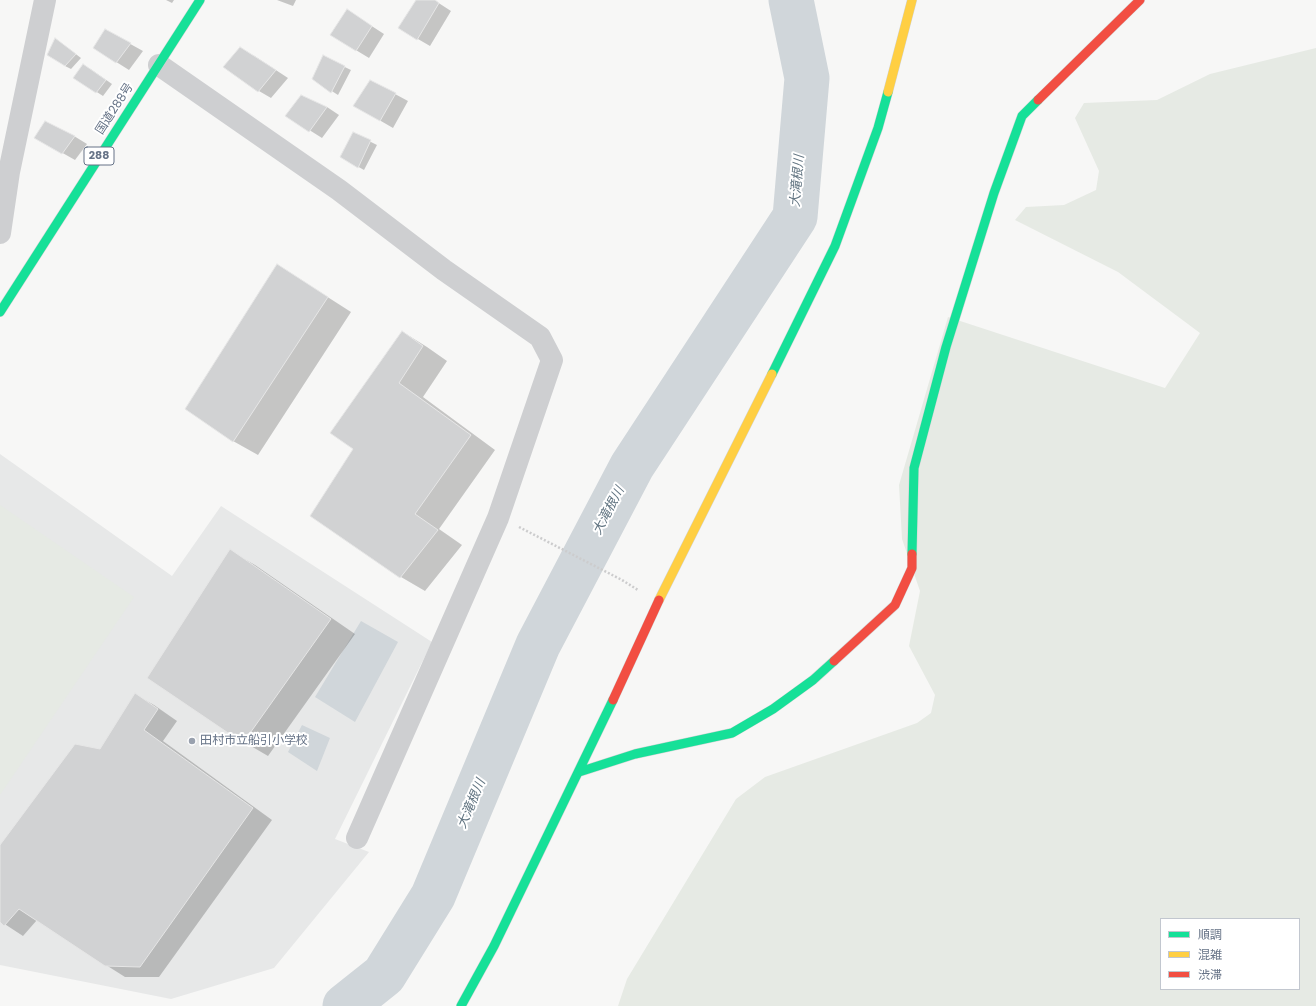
<!DOCTYPE html>
<meta charset="utf-8">
<style>
body{margin:0}
#map{position:relative;width:1316px;height:1006px;overflow:hidden;background:#f7f7f6;font-family:Poppins,"Noto Sans JP",sans-serif}
canvas{display:block}
.legend{position:absolute;left:1160px;top:918px;width:140px;height:72px;box-sizing:border-box;background:#fff;border:1px solid #c2c7cf;margin:0;padding:5px 7px;list-style:none;font-size:12px;color:#667387}
.legend li{display:flex;align-items:center;gap:8px;height:20px}
.legend b{width:20px;border:1px solid #c2c7cf}
</style>
<div id="map">
<canvas width="1316" height="1006"></canvas>
<ul class="legend">
<li><b style="height:5px;background:#16e098"></b>順調</li>
<li><b style="height:5px;background:#ffcf43"></b>混雑</li>
<li><b style="height:5px;background:#f24e42"></b>渋滞</li>
</ul>
</div>
<script>
const ctx = document.querySelector('canvas').getContext('2d');
ctx.lineJoin = 'round';
function fill(path, color) {
  ctx.fillStyle = color;
  ctx.fill(path, 'evenodd');
}
function poly(rows) {
  const path = new Path2D();
  for (const r of rows) {
    path.moveTo(r[0], r[1]);
    for (let i = 2; i < r.length; i += 2) path.lineTo(r[i], r[i + 1]);
  }
  return path;
}
function strokePath(path, color, width, dash) {
  ctx.strokeStyle = color;
  ctx.lineWidth = width;
  ctx.lineCap = dash ? 'butt' : 'round';
  ctx.setLineDash(dash || []);
  ctx.stroke(path);
}
function label(font, color, halo, rows, align = 'center') {
  ctx.font = font + ' Poppins,"Noto Sans JP",sans-serif';
  ctx.lineWidth = 4;
  ctx.setLineDash([]);
  ctx.textBaseline = 'middle';
  ctx.strokeStyle = halo;
  ctx.fillStyle = color;
  for (const [text, x, y, turn = 0] of rows) {
    ctx.save();
    ctx.translate(x, y);
    ctx.rotate((+turn || 0) * Math.PI / 180);
    ctx.textAlign = isNaN(turn) ? turn : align;
    if (halo) ctx.strokeText(text, 0, 0);
    ctx.fillText(text, 0, 0);
    ctx.restore();
  }
}
const built = poly([
 [0,454,172,576,221,506,432,642,335,839,369,852,274,968,171,999,0,965]
]);
const green = poly([
 [1316,48,1316,1006,618,1006,627,979,736,799,765,777,917,723,931,713,935,695,909,646,920,591,902,539,899,485,948,317,1165,388,1200,333,1118,272,1015,220,1026,207,1064,205,1096,190,1099,171,1075,118,1084,103,1157,100,1210,74],
 [1161,919,1299,919,1299,989,1161,989],
 [0,505,134,597,0,795]
]);
const water = poly([
 [361,621,398,642,355,722,315,697],
 [302,725,330,738,317,771,288,752]
]);
const shadow = poly([
 [166,0,174,0,172,3],
 [277,0,296,0,293,6],
 [417,0,434,0,451,11,430,46,399,28],
 [347,10,384,34,369,58,331,35],
 [105,30,143,51,129,70,94,48],
 [56,39,81,58,71,69,65,66],
 [253,55,288,78,271,98,259,91],
 [324,57,351,70,338,95,313,79],
 [89,68,112,84,103,96,75,78],
 [395,94,408,101,393,128,355,106],
 [327,107,339,115,322,138,287,116],
 [353,133,377,145,364,170,341,157],
 [74,136,87,144,75,160,36,138],
 [301,280,351,312,258,455,233,441],
 [403,332,427,347,447,361,423,397,495,450,439,529,462,545,425,591,401,577,311,516,355,449],
 [230,551,255,565,355,634,268,756,244,742,148,678],
 [136,695,154,705,177,721,163,741,272,820,159,977,125,977,106,965,37,920,23,936,0,921,0,847,101,751]
]);
const river = poly([
 [345,1006,384,975,433,896,538,645,632,466,795,217,807,78,791,0]
]);
const building = poly([
 [416,0,435,0,439,3,417,40,398,28,416,0],
 [347,9,372,26,356,51,330,35,347,9],
 [105,29,131,43,116,63,93,48,105,29],
 [55,38,76,54,65,66,47,55,55,38],
 [240,47,276,70,258,92,223,67,240,47],
 [323,55,345,66,331,93,312,79,323,55],
 [83,64,106,80,96,93,73,78,83,64],
 [370,80,396,93,380,121,353,106,370,80],
 [301,95,327,107,309,132,285,116,301,95],
 [45,121,75,136,62,154,34,138,45,121],
 [353,132,371,140,358,168,340,157,353,132],
 [277,264,328,297,233,442,185,409,277,264],
 [402,331,423,346,399,383,471,435,415,514,438,530,400,578,310,516,353,449,330,433,402,331],
 [230,549,331,619,243,743,147,678,230,549],
 [135,693,158,709,144,730,253,808,140,967,105,966,19,909,4,926,0,922,0,845,75,744,100,749,135,693]
]);
const path = poly([
 [519,527,622,580,638,590]
]);
const street = poly([
 [159,65,339,190,444,270,540,337,552,360,498,518,357,838],
 [0,233,9,172,45,0]
]);
const fast = poly([
 [0,312,200,0],
 [772,374,835,246,878,128,888,92],
 [912,554,914,468,946,347,994,193,1022,116,1038,100],
 [579,772,635,754,732,733,773,709,813,680,834,661],
 [461,1006,494,946,613,700]
]);
const slow = poly([
 [888,92,912,0],
 [659,600,772,374]
]);
const jam = poly([
 [1038,100,1140,0],
 [834,661,895,605,912,568,912,554],
 [613,700,659,600]
]);
const markers = [
 [192,741,4,"#99a1ae"]
];
const shields = [
 [99,156,30]
];
const shieldNames = [
 ["288",99,156]
];
const streetNames = [
 ["国道288号",115,109,-57]
];
const poiNames = [
 ["田村市立船引小学校",200,741]
];
const waterNames = [
 ["大滝根川",798,181,-85],
 ["大滝根川",609,511,-62],
 ["大滝根川",472,804,-67]
];
fill(built, '#e7e8e8');
fill(green, '#e6eae4');
fill(water, '#d0d6da');
fill(shadow, '#0003');
strokePath(river, '#d0d6da', 45);
fill(building, '#d1d2d3');
strokePath(building, '#e6e6e6', 1);
strokePath(fast, '#d2d4d5', 10);
strokePath(slow, '#d2d4d5', 10);
strokePath(jam, '#d2d4d5', 10);
strokePath(path, '#cccccd', 2.5, [2, 2]);
strokePath(street, '#cecfd1', 22);
strokePath(fast, '#16e098', 9);
strokePath(slow, '#ffcf43', 9);
strokePath(jam, '#f24e42', 9);
for (const [x, y, r, color] of markers) {
  const dot = new Path2D();
  dot.arc(x, y, r, 0, 2 * Math.PI);
  ctx.fillStyle = color;
  ctx.fill(dot);
  strokePath(dot, '#fff', 1.5);
}
for (const [x, y, w] of shields) {
  const box = new Path2D();
  box.roundRect(x - w / 2, y - 9, w, 18, 3);
  ctx.fillStyle = '#fff';
  ctx.fill(box);
  strokePath(box, '#667387', 1);
}
label('bold 11px', '#667387', null, shieldNames);
label('12px', '#667387', '#fff', streetNames);
label('12px', '#667387', '#fff', poiNames, 'left');
label('italic 13px', '#627582', '#fff', waterNames);
</script>
